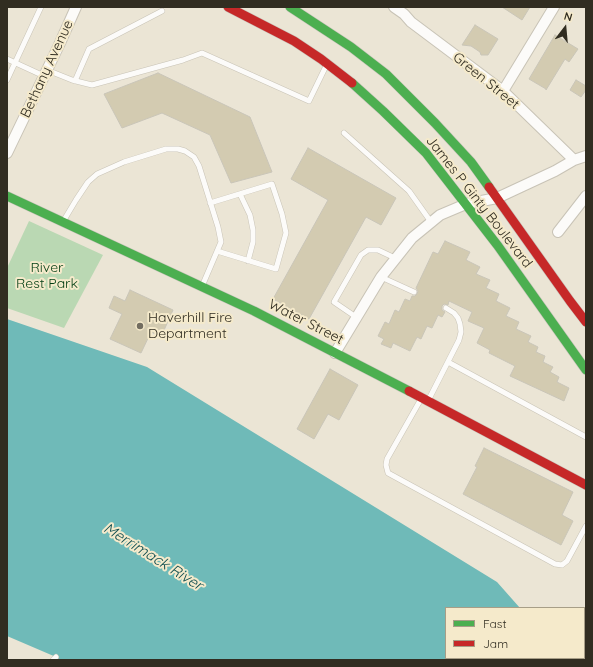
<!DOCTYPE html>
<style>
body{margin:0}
#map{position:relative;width:593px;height:667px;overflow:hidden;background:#ebe5d5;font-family:Quicksand,sans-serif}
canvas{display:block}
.frame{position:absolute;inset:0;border:8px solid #312d21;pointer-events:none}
.legend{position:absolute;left:445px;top:607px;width:140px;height:52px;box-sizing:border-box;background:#f5eacb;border:1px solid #a79e87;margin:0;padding:5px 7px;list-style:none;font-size:12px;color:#312d21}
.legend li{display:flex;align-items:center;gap:8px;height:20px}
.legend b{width:20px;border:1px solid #a79e87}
.north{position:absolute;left:545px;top:8px;width:40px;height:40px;-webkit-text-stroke:3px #f5eacb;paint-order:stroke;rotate:16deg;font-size:11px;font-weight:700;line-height:16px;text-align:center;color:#312d21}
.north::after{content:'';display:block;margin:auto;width:14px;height:18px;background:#312d21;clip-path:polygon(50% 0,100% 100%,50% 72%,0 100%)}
</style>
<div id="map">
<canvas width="593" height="667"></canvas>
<div class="frame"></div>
<ul class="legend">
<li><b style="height:5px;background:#4caf50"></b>Fast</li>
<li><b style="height:5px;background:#c62828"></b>Jam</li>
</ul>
<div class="north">N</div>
</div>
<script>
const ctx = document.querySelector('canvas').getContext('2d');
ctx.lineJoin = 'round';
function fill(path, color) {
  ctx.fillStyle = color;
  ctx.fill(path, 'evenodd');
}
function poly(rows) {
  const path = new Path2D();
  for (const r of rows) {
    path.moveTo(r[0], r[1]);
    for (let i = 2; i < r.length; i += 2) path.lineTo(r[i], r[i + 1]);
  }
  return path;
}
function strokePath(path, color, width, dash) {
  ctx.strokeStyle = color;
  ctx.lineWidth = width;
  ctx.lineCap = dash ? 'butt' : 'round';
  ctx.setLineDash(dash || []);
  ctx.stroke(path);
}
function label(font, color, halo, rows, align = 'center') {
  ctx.font = font + ' Quicksand,sans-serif';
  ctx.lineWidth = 4;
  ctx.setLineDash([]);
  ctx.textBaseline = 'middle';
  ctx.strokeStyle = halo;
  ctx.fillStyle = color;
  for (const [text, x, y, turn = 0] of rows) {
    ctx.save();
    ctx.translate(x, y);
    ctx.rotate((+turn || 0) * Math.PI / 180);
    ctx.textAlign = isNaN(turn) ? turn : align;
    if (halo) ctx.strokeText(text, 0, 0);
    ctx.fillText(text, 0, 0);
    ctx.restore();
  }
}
const green = poly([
 [29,221,103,255,64,328,7,308,7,268]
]);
const water = poly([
 [7,319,147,367,497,582,520,608,446,608,446,658,566,658,568,660,60,660,56,657,7,636]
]);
const building = poly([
 [502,7,530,7,522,20,502,7],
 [475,25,498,39,488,55,481,55,480,52,471,46,462,45,475,25],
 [555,35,578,49,569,62,565,59,546,90,546,89,529,79,555,35],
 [158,73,250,117,272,172,231,183,210,135,162,113,122,128,104,94,158,73],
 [576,80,586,86,586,90,581,97,570,90,576,80],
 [308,148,396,198,381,225,366,217,309,319,273,299,328,200,291,179,308,148],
 [445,241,470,252,466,260,480,267,476,274,490,280,486,288,499,294,496,301,510,308,506,316,519,322,516,329,531,336,528,342,538,347,536,352,545,356,543,362,553,367,550,372,559,377,557,382,569,388,564,401,510,376,515,366,489,353,490,350,477,343,484,328,468,321,472,312,449,301,448,305,444,304,442,306,442,310,445,312,442,317,438,315,432,328,427,326,421,339,417,337,410,351,393,343,391,348,381,344,384,339,378,336,385,322,389,324,395,310,399,312,405,299,410,301,412,296,415,296,417,294,418,291,416,288,433,252,438,254,445,241],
 [130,290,173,310,161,337,151,332,141,353,110,339,122,314,109,308,114,296,125,301,130,290],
 [330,369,358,385,339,420,328,414,314,439,297,429,330,369],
 [484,448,573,492,562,515,573,521,561,545,463,494,477,467,475,466,484,448]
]);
const lane = poly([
 [7,59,44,76],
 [47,70,72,80,92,85,183,60,202,53,309,101,326,66],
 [7,80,41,7],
 [75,81,89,49,162,11],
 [344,133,409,191,431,222],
 [240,194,250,215,253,230,253,242,248,261],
 [210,203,272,184,282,214,286,233,276,269,217,251],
 [64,220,76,200,88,182,97,174,124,162,166,149,178,149,185,151,194,157,199,166,218,227,221,242,203,284],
 [381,277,414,292],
 [356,317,334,302,361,255,368,250,378,250,395,258],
 [448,362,586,437],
 [421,399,387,459,386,465,388,473,555,564,562,565,567,561,586,526],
 [429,399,459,340,461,332,460,324,458,318,454,313,446,308],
 [53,660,56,657]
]);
const street = poly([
 [394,7,404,14,411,22,503,91,574,160],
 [503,91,554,7],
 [7,153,60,43,76,7],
 [558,232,586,196],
 [335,353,381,277,412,238,440,215,466,204,497,198,555,171,574,160,586,156]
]);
const fast = poly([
 [290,7,351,47,386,74,435,123,471,162,489,187],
 [352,83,383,111,426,153,498,246,586,370],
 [7,196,254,311,409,391]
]);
const jam = poly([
 [228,7,294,41,321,59,352,83],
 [489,187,570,301,586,322],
 [409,391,586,485]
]);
const markers = [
 [140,326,4,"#726d60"]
];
const streetNames = [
 ["Bethany Avenue",47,69,-65],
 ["Green Street",486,81,39],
 ["James P Ginty Boulevard",479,202,52],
 ["Water Street",306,322,27]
];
const parkNames = [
 ["River",47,268],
 ["Rest Park",47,284]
];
const poiNames = [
 ["Haverhill Fire",148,318],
 ["Department",148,334]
];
const waterNames = [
 ["Merrimack River",153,557,32]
];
fill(green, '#bad8b3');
fill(water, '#6fbab8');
fill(building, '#d3cbb1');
strokePath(building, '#c9c5b8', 1);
strokePath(lane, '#c8c3b6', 6);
strokePath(street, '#c8c3b6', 12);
strokePath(fast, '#c7c3bb', 10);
strokePath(jam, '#c7c3bb', 10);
strokePath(lane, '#fcfbf9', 5);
strokePath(street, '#fcfbf9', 10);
strokePath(fast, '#4caf50', 9);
strokePath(jam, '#c62828', 9);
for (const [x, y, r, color] of markers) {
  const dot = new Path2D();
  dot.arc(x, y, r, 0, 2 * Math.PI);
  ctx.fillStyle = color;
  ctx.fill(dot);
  strokePath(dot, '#f5eacb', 1.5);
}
label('14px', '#312d21', '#f5eacb', streetNames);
label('14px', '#013d12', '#f5eacb', parkNames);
label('14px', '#312d21', '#f5eacb', poiNames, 'left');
label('italic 15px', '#104f51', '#f5eacb', waterNames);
</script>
